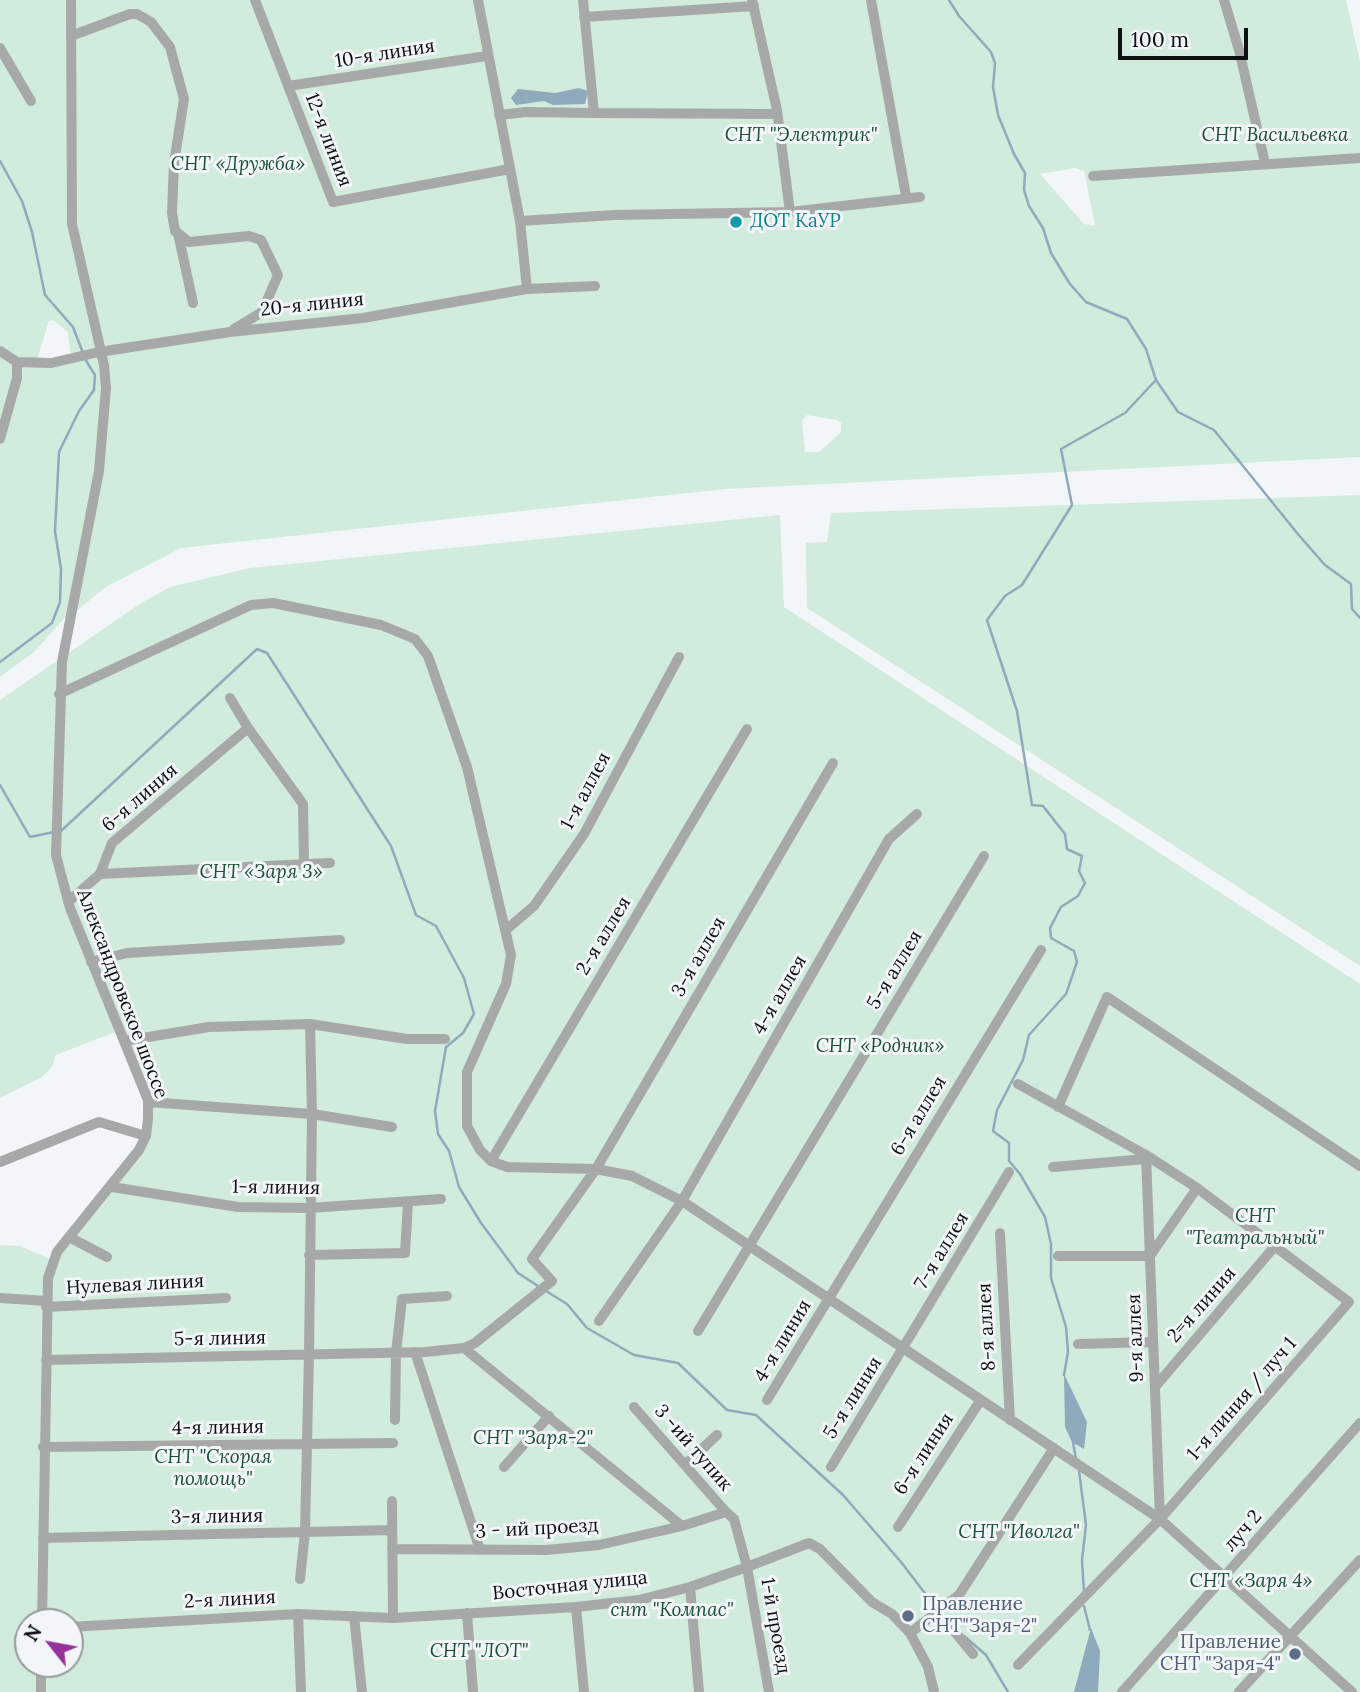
<!DOCTYPE html>
<meta charset="utf-8">
<style>
body{margin:0}
#map{position:relative;width:1360px;height:1692px;overflow:hidden;background:#f3f6f8;font-family:Lora,serif}
canvas{display:block}
.north{position:absolute;left:14px;top:1608px;width:70px;height:70px;box-sizing:border-box;background:#f3f6f8;border:2px solid #989a9c;border-radius:50%;rotate:301deg;font-size:19px;font-weight:700;line-height:28px;text-align:center;color:#0f1011}
.north::after{content:'';display:block;margin:auto;width:24px;height:32px;background:#95339a;clip-path:polygon(50% 0,100% 100%,50% 72%,0 100%)}
.scale{position:absolute;left:1118px;top:28px;width:130px;height:32px;box-sizing:border-box;border:4px solid #0f1011;border-top:0;padding-left:9px;font-size:21px;line-height:24px;white-space:nowrap;color:#0f1011;-webkit-text-stroke:5px #f3f6f8;paint-order:stroke}
</style>
<div id="map">
<canvas width="1360" height="1692"></canvas>
<div class="north">N</div>
<div class="scale">100 m</div>
</div>
<script>
const ctx = document.querySelector('canvas').getContext('2d');
ctx.lineJoin = 'round';
function fill(path, color) {
  ctx.fillStyle = color;
  ctx.fill(path, 'evenodd');
}
function poly(rows) {
  const path = new Path2D();
  for (const r of rows) {
    path.moveTo(r[0], r[1]);
    for (let i = 2; i < r.length; i += 2) path.lineTo(r[i], r[i + 1]);
  }
  return path;
}
function strokePath(path, color, width, dash) {
  ctx.strokeStyle = color;
  ctx.lineWidth = width;
  ctx.lineCap = dash ? 'butt' : 'round';
  ctx.setLineDash(dash || []);
  ctx.stroke(path);
}
function label(font, color, halo, rows, align = 'center') {
  ctx.font = font + ' Lora,serif';
  ctx.lineWidth = 6;
  ctx.setLineDash([]);
  ctx.textBaseline = 'middle';
  ctx.strokeStyle = halo;
  ctx.fillStyle = color;
  for (const [text, x, y, turn = 0] of rows) {
    ctx.save();
    ctx.translate(x, y);
    ctx.rotate((+turn || 0) * Math.PI / 180);
    ctx.textAlign = isNaN(turn) ? turn : align;
    if (halo) ctx.strokeText(text, 0, 0);
    ctx.fillText(text, 0, 0);
    ctx.restore();
  }
}
const green = poly([
 [0,0,1346,0,1360,61,1360,457,725,489,181,548,106,587,76,611,70,612,34,652,0,677],
 [1075,168,1084,171,1095,226,1084,224,1040,174],
 [53,320,68,332,70,352,74,354,36,363,49,321],
 [807,415,837,420,841,423,841,432,819,452,805,452,802,421],
 [1360,495,1360,966,807,608,806,543,827,542,831,513],
 [780,515,784,607,1360,984,1360,1692,0,1692,0,1245,20,1246,50,1259,42,1301,39,1535,46,1308,57,1252,139,1150,148,1100,118,1031,56,1055,52,1067,42,1077,0,1098,0,700,141,603,170,587,250,568],
 [28,1622,70,1622,70,1664,28,1664]
]);
const water = poly([
 [579,88,588,91,585,104,553,105,544,101,516,105,511,98,518,89,555,93],
 [1064,1374,1087,1422,1084,1449,1072,1442,1065,1427],
 [1091,1628,1100,1651,1098,1692,1074,1692]
]);
const stream = poly([
 [949,0,959,16,991,52,995,63,993,87,998,115,1014,154,1025,173,1024,190,1029,206,1043,228,1051,253,1070,284,1086,302,1127,319,1146,349,1156,380,1178,412,1214,430,1297,533,1325,565,1351,584,1352,609,1360,618],
 [0,161,22,201,32,232,45,295,73,327,83,353],
 [0,662,52,623,60,602,61,569,55,531,59,452,79,411,94,390,95,375,85,359],
 [0,785,30,837,54,832],
 [61,831,257,649,267,653,391,846,416,915,436,926,464,978,474,1014,463,1033,446,1047,435,1111,438,1134,449,1151,459,1187,481,1223,518,1273,541,1288],
 [546,1291,567,1304,587,1328,634,1355,678,1363,727,1410,756,1415,843,1495,901,1562,944,1618],
 [1064,1375,1068,1352,1066,1327,1051,1278,1051,1244,1045,1217,1020,1174,1009,1161,1009,1143,993,1131,997,1110,1023,1060,1029,1035,1066,994,1077,962,1074,951,1051,938,1050,928,1061,907,1078,896,1085,883,1079,871,1082,856,1067,849,1065,834,1043,806,1032,805,1017,711,987,620,1005,596,1022,585,1072,505,1061,449,1125,413,1156,380],
 [1073,1442,1076,1459],
 [1079,1471,1086,1525,1082,1560,1084,1593],
 [1084,1606,1090,1630],
 [964,1636,986,1655,1008,1692]
]);
const minor = poly([
 [255,0,333,202,510,169],
 [478,0,520,221,527,289],
 [583,0,594,113,777,114],
 [752,0,777,110,790,212],
 [871,0,906,196],
 [1224,0,1239,50,1265,163],
 [584,17,754,6],
 [71,36,130,14,137,14,151,22,170,47,184,99,174,163,172,213,175,231,189,242,249,236,261,240,278,275,262,312,234,329],
 [0,48,31,101],
 [288,86,487,56],
 [499,115,526,112,594,113],
 [1093,176,1360,158],
 [520,221,614,215,790,212,920,197],
 [178,233,193,303],
 [0,351,17,362,51,363,99,352,230,332,363,318,527,289,595,286],
 [0,439,17,378,17,362],
 [59,694,251,605,273,603,381,625,415,639,428,656,467,767,511,955,506,984,467,1072,467,1126,480,1150,491,1161,507,1167,596,1169,632,1176,682,1201,1160,1519,1352,1692],
 [230,698,248,728,303,804,304,864],
 [100,874,330,863],
 [68,902,100,874,112,843,248,728],
 [507,929,534,906,584,834,679,657],
 [91,962,127,953,340,940],
 [124,1041,209,1027,310,1024,407,1039,445,1039],
 [148,1102,312,1114,392,1127],
 [1058,1107,1107,997,1360,1166],
 [1146,1155,1160,1519],
 [491,1161,747,729],
 [0,1162,99,1122,146,1136],
 [1053,1167,1146,1159],
 [112,1187,238,1207,309,1208,441,1199],
 [1000,1233,1010,1420],
 [69,1237,107,1257],
 [309,1255,405,1253,408,1203],
 [1058,1256,1150,1256,1197,1188],
 [0,1298,47,1301],
 [46,1307,226,1298],
 [599,1321,682,1201,889,839,917,814],
 [698,1331,984,856],
 [1078,1344,1153,1342],
 [464,1348,682,1526,726,1512,734,1519,747,1567,809,1543,820,1549,872,1602,892,1614,910,1633,928,1667,934,1692],
 [415,1352,480,1550],
 [46,1360,425,1352,464,1348,475,1343,552,1281,532,1259,596,1169,833,763],
 [1155,1387,1275,1246],
 [767,1400,1041,950],
 [634,1407,726,1512],
 [395,1420,396,1353,402,1299,447,1296],
 [43,1447,393,1443],
 [686,1464,717,1435],
 [504,1467,549,1416],
 [831,1467,1009,1172],
 [392,1501,393,1618],
 [898,1527,980,1401],
 [43,1538,392,1530],
 [392,1549,546,1550,599,1545,682,1526],
 [300,1579,305,1532,309,1354,312,1114,310,1024],
 [690,1587,699,1692],
 [576,1607,584,1692],
 [467,1613,473,1692],
 [298,1614,301,1692],
 [354,1616,362,1692],
 [934,1616,955,1632,973,1654],
 [42,1622,48,1278,57,1252,139,1150,146,1136,148,1119,148,1100,70,908,56,855,62,662,99,471,106,388,104,365,72,224,71,0],
 [70,1627,298,1614,393,1618,576,1607,639,1600,690,1587,747,1567,769,1692],
 [910,1633,959,1595,1054,1448],
 [1018,1665,1161,1518,1349,1302,1197,1188,1146,1155,1018,1084],
 [41,1692,41,1664],
 [1122,1692,1360,1423],
 [1239,1692,1360,1560]
]);
const markers = [
 [736,222,7,"#0f9aa8"],
 [908,1616,7,"#5c6f8a"],
 [1295,1654,7,"#5c6f8a"]
];
const streetNames = [
 ["10-я линия",385,54,-9],
 ["12-я линия",328,140,69],
 ["20-я линия",312,305,-6],
 ["1-я аллея",586,791,-62],
 ["6-я линия",140,798,-41],
 ["2-я аллея",604,936,-59],
 ["3-я аллея",699,957,-60],
 ["5-я аллея",895,970,-59],
 ["Александровское шоссе",122,994,69],
 ["4-я аллея",780,995,-60],
 ["6-я аллея",919,1116,-59],
 ["1-я линия",276,1188,1],
 ["7-я аллея",942,1251,-59],
 ["Нулевая линия",135,1285,-3],
 ["2=я линия",1202,1305,-49],
 ["8-я аллея",987,1327,-93],
 ["9-я аллея",1136,1338,-92],
 ["5-я линия",220,1339,-1],
 ["4-я линия",783,1341,-59],
 ["5-я линия",853,1398,-58],
 ["1-я линия / луч 1",1242,1399,-49],
 ["4-я линия",218,1428,-1],
 ["3 -ий тупик",693,1448,49],
 ["6-я линия",924,1454,-57],
 ["3-я линия",217,1517,-1],
 ["3 - ий проезд",537,1529,-3],
 ["луч 2",1243,1531,-49],
 ["Восточная улица",570,1586,-6],
 ["2-я линия",230,1600,-3],
 ["1-й проезд",775,1626,80]
];
const parkNames = [
 ["СНТ \"Электрик\"",801,136],
 ["СНТ Васильевка",1275,136],
 ["СНТ «Дружба»",238,165],
 ["СНТ «Заря 3»",261,873],
 ["СНТ «Родник»",880,1047],
 ["СНТ",1255,1217],
 ["\"Театральный\"",1255,1239],
 ["СНТ \"Заря-2\"",533,1439],
 ["СНТ \"Скорая",213,1458],
 ["помощь\"",213,1480],
 ["СНТ \"Иволга\"",1019,1533],
 ["СНТ «Заря 4»",1251,1582],
 ["снт \"Компас\"",672,1611],
 ["СНТ \"ЛОТ\"",479,1652]
];
const cultureNames = [
 ["ДОТ КаУР",750,222]
];
const serviceNames = [
 ["Правление",922,1605],
 ["СНТ\"Заря-2\"",922,1627],
 ["Правление",1281,1643,"right"],
 ["СНТ \"Заря-4\"",1281,1665,"right"]
];
fill(green, '#d1ebdc');
fill(water, '#90aabd');
strokePath(stream, '#90aabd', 2.5);
strokePath(minor, '#a7a9a9', 10);
for (const [x, y, r, color] of markers) {
  const dot = new Path2D();
  dot.arc(x, y, r, 0, 2 * Math.PI);
  ctx.fillStyle = color;
  ctx.fill(dot);
  strokePath(dot, '#f3f6f8', 2.5);
}
label('19px', '#0f1011', '#f3f6f8', streetNames);
label('italic 19px', '#1b5037', '#f3f6f8', parkNames);
label('19px', '#0d838f', '#f3f6f8', cultureNames, 'left');
label('19px', '#4e5e75', '#f3f6f8', serviceNames, 'left');
</script>
